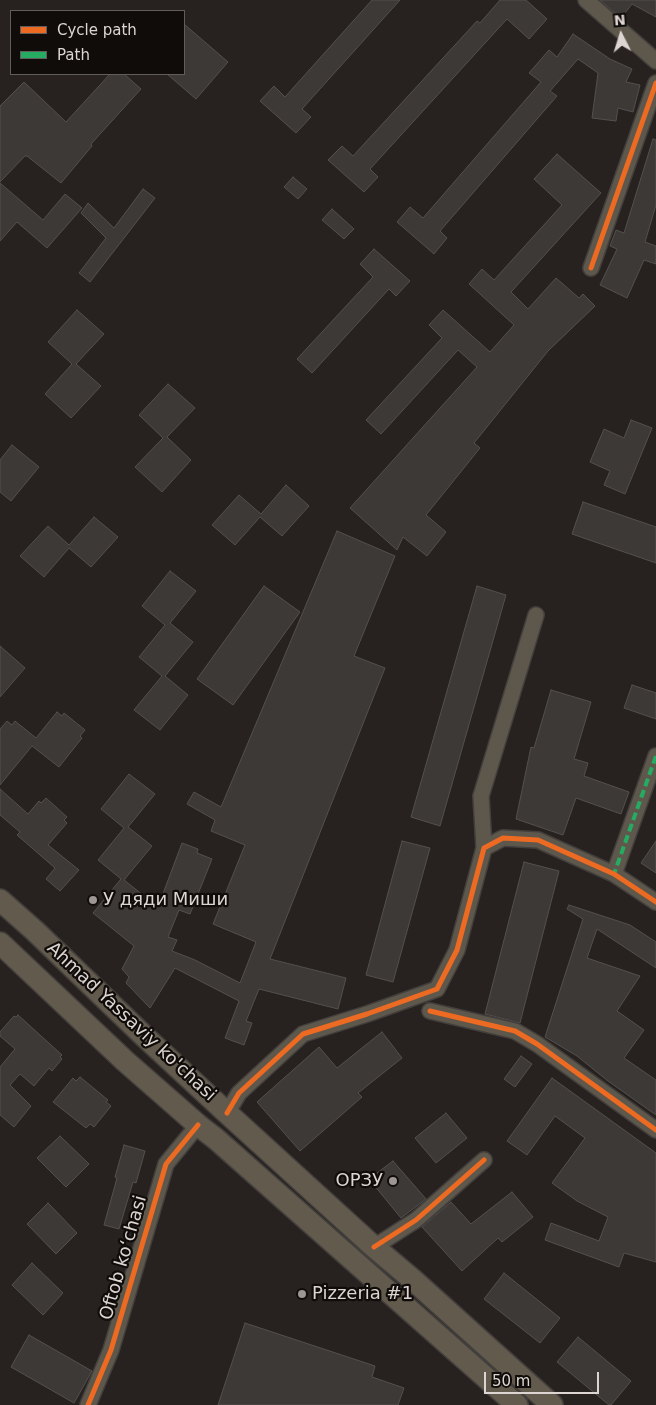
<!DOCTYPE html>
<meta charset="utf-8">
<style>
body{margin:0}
#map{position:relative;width:656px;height:1405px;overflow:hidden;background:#272220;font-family:"DejaVu Sans",sans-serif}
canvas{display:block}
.legend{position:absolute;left:10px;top:10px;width:175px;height:65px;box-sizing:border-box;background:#100c0a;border:1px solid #625c5a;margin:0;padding:6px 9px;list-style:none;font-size:15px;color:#dcd5d2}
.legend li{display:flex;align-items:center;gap:10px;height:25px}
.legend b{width:25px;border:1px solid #625c5a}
.north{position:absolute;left:596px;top:10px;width:50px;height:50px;-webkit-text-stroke:4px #100c0a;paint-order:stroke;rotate:355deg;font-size:14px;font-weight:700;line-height:20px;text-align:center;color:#dcd5d2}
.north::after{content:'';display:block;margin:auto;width:18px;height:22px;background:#dcd5d2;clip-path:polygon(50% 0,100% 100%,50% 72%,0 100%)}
.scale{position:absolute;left:484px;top:1372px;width:115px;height:22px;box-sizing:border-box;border:2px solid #dcd5d2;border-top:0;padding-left:6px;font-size:15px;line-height:18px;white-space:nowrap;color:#dcd5d2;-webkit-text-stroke:4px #100c0a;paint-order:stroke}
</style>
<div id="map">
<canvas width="656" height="1405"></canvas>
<ul class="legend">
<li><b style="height:6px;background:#ed6a23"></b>Cycle path</li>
<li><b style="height:6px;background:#26ab63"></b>Path</li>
</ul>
<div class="north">N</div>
<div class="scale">50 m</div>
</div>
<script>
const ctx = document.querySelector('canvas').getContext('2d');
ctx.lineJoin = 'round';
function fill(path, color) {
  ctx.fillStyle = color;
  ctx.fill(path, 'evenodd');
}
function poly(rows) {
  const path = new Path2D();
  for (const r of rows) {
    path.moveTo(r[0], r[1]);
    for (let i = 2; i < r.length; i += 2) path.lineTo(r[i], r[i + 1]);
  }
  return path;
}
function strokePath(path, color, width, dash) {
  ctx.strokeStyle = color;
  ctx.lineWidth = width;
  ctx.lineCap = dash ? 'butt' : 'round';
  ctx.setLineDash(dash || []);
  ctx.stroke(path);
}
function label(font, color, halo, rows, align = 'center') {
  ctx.font = font + ' "DejaVu Sans",sans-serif';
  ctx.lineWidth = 4.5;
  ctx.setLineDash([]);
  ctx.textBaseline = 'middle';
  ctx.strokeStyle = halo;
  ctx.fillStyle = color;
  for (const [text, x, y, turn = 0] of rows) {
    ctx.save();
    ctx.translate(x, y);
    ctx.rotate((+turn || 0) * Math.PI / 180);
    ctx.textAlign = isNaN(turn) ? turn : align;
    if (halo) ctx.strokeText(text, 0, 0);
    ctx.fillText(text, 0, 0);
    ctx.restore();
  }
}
const building = poly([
 [372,0,400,0,302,109,311,117,296,133,260,101,274,86,285,97,372,0],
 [500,0,526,0,547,19,529,39,507,19,370,169,378,177,364,192,328,160,342,146,353,156,477,21,480,23,500,0],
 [600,0,656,0,656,17,632,4,621,18,600,0],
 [184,24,228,62,196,99,167,74,184,74,184,24],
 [573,34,610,59,632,69,626,82,640,85,633,112,618,108,616,121,592,118,598,73,578,59,550,91,557,96,440,231,447,238,434,254,397,222,410,207,423,218,541,82,529,73,549,50,557,57,573,34],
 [110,74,124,74,141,89,91,144,92,146,61,183,27,156,25,156,0,182,0,106,24,82,66,122,110,74],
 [653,139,656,140,656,205,645,242,656,246,656,264,644,260,627,298,600,285,617,249,610,246,616,230,624,233,653,139],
 [557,154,601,193,511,292,528,309,556,278,579,298,583,294,595,306,548,351,474,443,480,448,426,515,446,532,427,556,403,537,397,550,350,508,477,367,458,350,381,434,366,420,442,338,429,325,443,310,490,352,514,325,469,284,482,269,494,280,562,205,534,179,557,154],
 [293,177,307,189,298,199,284,187,293,177],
 [0,183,43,220,65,194,82,208,47,248,17,222,0,241,0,183],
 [143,189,155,198,90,282,79,273,106,238,81,213,88,203,114,228,143,189],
 [332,209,354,229,344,239,322,220,332,209],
 [374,249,410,281,396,296,389,289,312,373,297,359,373,277,360,264,374,249],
 [77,310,104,334,76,364,101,386,71,418,45,394,72,364,48,342,77,310],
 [168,384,195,408,167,437,191,460,162,492,135,467,163,438,139,415,168,384],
 [631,420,652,428,625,494,604,485,610,471,590,462,604,429,624,438,631,420],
 [12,445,39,467,11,501,0,492,0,460,12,445],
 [286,485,309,506,282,536,260,517,235,545,212,525,239,495,261,514,286,485],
 [583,502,656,527,656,563,572,534,583,502],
 [94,517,118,537,91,567,69,548,44,577,20,556,48,526,69,545,94,517],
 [337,531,395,556,354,656,385,668,270,959,346,978,338,1009,259,989,246,1021,252,1023,244,1045,225,1038,239,1001,175,968,150,1008,126,983,129,977,122,969,134,946,93,913,121,879,98,860,124,828,101,809,129,774,155,794,128,827,152,846,124,880,158,907,182,843,198,849,197,853,212,859,190,914,179,910,168,937,177,940,172,951,195,960,240,983,256,942,213,924,245,845,211,831,215,820,187,804,194,792,221,807,337,531],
 [170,571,196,591,170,623,193,642,165,676,188,695,160,730,134,710,162,676,139,657,165,625,142,606,170,571],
 [264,586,300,612,233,705,197,679,264,586],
 [477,586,506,595,440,826,411,817,477,586],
 [0,646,25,668,0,697,0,646],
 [632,685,656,693,656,719,624,708,632,685],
 [551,690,591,702,574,759,588,763,584,776,629,792,621,814,576,798,563,835,516,819,531,747,534,748,551,690],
 [57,712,62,716,64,713,85,730,80,736,82,738,59,767,32,746,0,785,0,729,7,721,12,725,15,721,36,738,57,712],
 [0,789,28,814,39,801,41,803,46,798,67,817,64,820,67,823,48,845,79,870,60,891,46,879,55,868,17,835,20,832,0,815,0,789],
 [402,841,430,848,393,982,366,975,402,841],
 [656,841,656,873,641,863,656,841],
 [524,862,559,871,520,1023,485,1014,524,862],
 [569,905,630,925,656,942,656,968,597,929,587,958,640,976,617,1011,644,1030,624,1058,656,1080,656,1115,608,1081,577,1056,545,1037,583,919,567,909,569,905],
 [18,1015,62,1055,60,1057,62,1059,52,1071,49,1068,34,1086,20,1074,10,1085,31,1106,14,1127,0,1115,0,1067,15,1049,0,1036,0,1032,14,1016,16,1017,18,1015],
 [382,1032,402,1058,358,1093,362,1097,300,1151,257,1102,319,1047,337,1068,382,1032],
 [521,1056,532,1064,515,1087,504,1079,521,1056],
 [80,1077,108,1100,106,1102,111,1106,94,1127,90,1124,86,1128,53,1102,73,1078,76,1081,80,1077],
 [552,1078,656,1153,656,1262,624,1253,619,1267,545,1240,551,1223,599,1241,608,1217,577,1201,552,1183,585,1138,555,1116,527,1155,507,1141,552,1078],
 [446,1113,467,1138,436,1163,415,1138,446,1113],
 [60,1136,89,1164,66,1187,37,1158,60,1136],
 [124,1145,145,1151,136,1183,133,1182,119,1229,104,1225,117,1178,115,1177,124,1145],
 [393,1161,426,1199,401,1218,369,1179,393,1161],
 [512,1192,533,1217,502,1242,498,1238,462,1271,422,1227,451,1202,471,1224,512,1192],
 [48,1203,77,1233,56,1254,27,1224,48,1203],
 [32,1263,63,1293,43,1315,12,1285,32,1263],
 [504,1273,560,1318,540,1343,484,1299,504,1273],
 [245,1323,375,1366,372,1377,404,1388,398,1405,218,1405,245,1323],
 [29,1335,92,1371,74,1403,11,1367,29,1335],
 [578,1337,631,1381,611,1405,609,1405,557,1362,578,1337]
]);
const minor = poly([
 [586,0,656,61],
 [591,268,656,83],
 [484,848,481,796,536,615],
 [614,874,656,756],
 [430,1011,515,1031,537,1044,656,1130],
 [227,1113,239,1093,303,1034,367,1014,437,989,457,950,484,848,503,838,538,840,614,874,656,902],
 [374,1247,416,1220,484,1160],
 [88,1405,111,1350,166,1164,198,1125]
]);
const secondary = poly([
 [0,900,35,931,144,1036,227,1113,374,1247,412,1279,552,1405],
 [0,943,125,1061,198,1125,216,1139,517,1405]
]);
const quiet = poly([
 [616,876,614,874,656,756]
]);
const cycleway = poly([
 [591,268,656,83],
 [430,1011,515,1031,537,1044,656,1130],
 [227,1113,239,1093,303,1034,367,1014,437,989,457,950,484,848,503,838,538,840,614,874,656,902],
 [374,1247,416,1220,484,1160],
 [88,1405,111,1350,166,1164,198,1125]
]);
const markers = [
 [93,900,5,"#9d9694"],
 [393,1181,5,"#9d9694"],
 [302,1294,5,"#9d9694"]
];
const poiNames = [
 ["У дяди Миши",103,900],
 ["ОРЗУ",383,1181,"right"],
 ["Pizzeria #1",312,1294]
];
const streetNames = [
 ["Ahmad Yassaviy ko'chasi",131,1022,43],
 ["Oftob koʻchasi",124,1258,-74]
];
fill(building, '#3d3937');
strokePath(building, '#54504e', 1);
strokePath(minor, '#433f3d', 18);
strokePath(secondary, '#433f3d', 24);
strokePath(minor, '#5e584c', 15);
strokePath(secondary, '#625b4d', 21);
strokePath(quiet, '#26ab63', 4, [8, 4]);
strokePath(cycleway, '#ed6a23', 5);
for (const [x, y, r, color] of markers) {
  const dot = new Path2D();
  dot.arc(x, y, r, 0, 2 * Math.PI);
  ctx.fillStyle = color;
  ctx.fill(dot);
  strokePath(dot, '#100c0a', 2);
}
label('18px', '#dcd5d2', '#100c0a', poiNames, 'left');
label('18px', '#dcd5d2', '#100c0a', streetNames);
</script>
